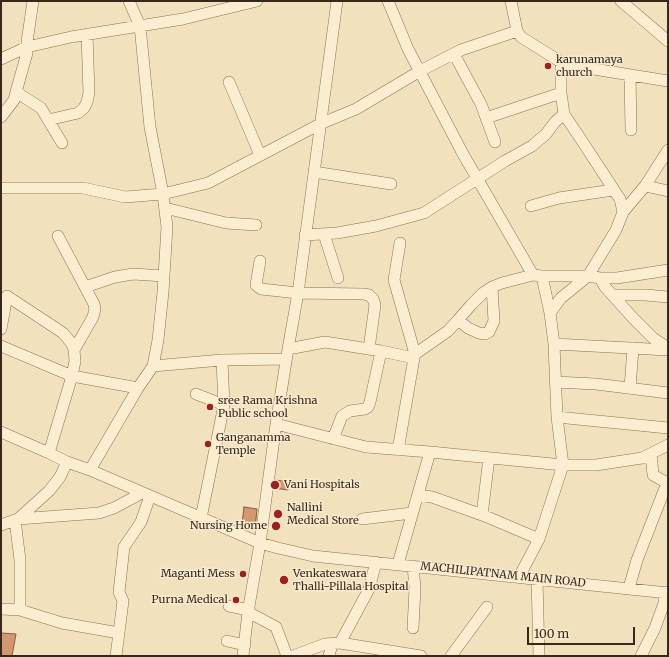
<!DOCTYPE html>
<style>
body{margin:0}
#map{position:relative;width:669px;height:657px;overflow:hidden;background:#f1e1bd;font-family:Merriweather,serif}
canvas{display:block}
.frame{position:absolute;inset:0;border:2px solid #38281b;pointer-events:none}
.scale{position:absolute;left:527px;top:627px;width:108px;height:18px;box-sizing:border-box;border:2px solid #38281b;border-top:0;padding-left:5px;font-size:12px;line-height:14px;white-space:nowrap;color:#38281b;-webkit-text-stroke:3px #f8ebcd;paint-order:stroke}
</style>
<div id="map">
<canvas width="669" height="657"></canvas>
<div class="frame"></div>
<div class="scale">100 m</div>
</div>
<script>
const ctx = document.querySelector('canvas').getContext('2d');
ctx.lineJoin = 'round';
function fill(path, color) {
  ctx.fillStyle = color;
  ctx.fill(path, 'evenodd');
}
function poly(rows) {
  const path = new Path2D();
  for (const r of rows) {
    path.moveTo(r[0], r[1]);
    for (let i = 2; i < r.length; i += 2) path.lineTo(r[i], r[i + 1]);
  }
  return path;
}
function strokePath(path, color, width, dash) {
  ctx.strokeStyle = color;
  ctx.lineWidth = width;
  ctx.lineCap = dash ? 'butt' : 'round';
  ctx.setLineDash(dash || []);
  ctx.stroke(path);
}
function label(font, color, halo, rows, align = 'center') {
  ctx.font = font + ' Merriweather,serif';
  ctx.lineWidth = 3;
  ctx.setLineDash([]);
  ctx.textBaseline = 'middle';
  ctx.strokeStyle = halo;
  ctx.fillStyle = color;
  for (const [text, x, y, turn = 0] of rows) {
    ctx.save();
    ctx.translate(x, y);
    ctx.rotate((+turn || 0) * Math.PI / 180);
    ctx.textAlign = isNaN(turn) ? turn : align;
    if (halo) ctx.strokeText(text, 0, 0);
    ctx.fillText(text, 0, 0);
    ctx.restore();
  }
}
const building = poly([
 [275,480,289,482,288,490,274,488,275,480],
 [244,507,257,509,255,529,250,528,250,525,242,524,244,507],
 [1,633,16,634,12,656,1,656,1,633]
]);
const minor = poly([
 [388,1,408,49,463,154,533,275,502,283,492,287,483,293,471,305,458,320,448,331,415,354,414,358],
 [511,1,517,31,521,37,561,62,561,93,564,114],
 [621,1,668,41],
 [454,54,481,104,495,142],
 [1,59,27,47,71,37,183,19,257,1],
 [561,62,569,65,668,81],
 [630,75,631,130],
 [229,82,260,155],
 [16,92,41,108,62,143],
 [1,117,14,100,16,92,27,53,27,42,33,1],
 [486,118,561,93],
 [48,120,78,113,84,108,87,102,89,93,87,34],
 [314,172,391,184],
 [645,186,668,191],
 [1,188,83,188,125,197,163,194,150,127,140,26,129,1],
 [531,206,559,198,613,190],
 [165,208,226,223,256,225],
 [623,212,645,186,668,150],
 [324,234,338,278],
 [305,235,337,233,376,226,424,213,505,161,532,146,546,134,555,122,564,114,584,144,620,199,623,212,616,230,588,276,600,278,617,278,668,270],
 [58,236,94,304,95,309,93,317,74,350],
 [400,243,394,280,415,354],
 [260,261,256,285,261,289,298,293,364,294,369,295,373,299,375,305,369,349],
 [533,275,542,276,550,313,554,344,557,417,563,465,596,465,642,458,668,445],
 [542,276,588,276,561,298,550,313],
 [600,278,605,287,633,318,653,338,668,348],
 [85,287,115,277,133,274,164,276],
 [613,295,645,295,668,297],
 [458,320,468,328,479,333,485,334,489,332,494,321,492,287],
 [1,329,7,296,63,333,72,344,74,350,75,361,72,376,49,453],
 [554,344,668,350],
 [1,346,72,376,138,388],
 [288,349,325,342,381,351,414,358,398,450],
 [222,360,224,405],
 [153,366,222,360,286,359],
 [555,382,596,384,668,393],
 [630,388,633,348],
 [196,394,224,405,201,518],
 [557,417,668,428],
 [276,424,366,447,430,452,398,564],
 [1,432,49,453,67,462,90,470,260,543,278,548,313,556,668,593],
 [333,439,342,416,350,411,365,409,368,407,370,402,381,351],
 [430,452,563,465,539,539,519,577],
 [67,462,60,477,49,491,18,519,99,513,114,508,142,493],
 [90,470,138,388,153,366,158,340,163,292,167,227,163,194,208,183,320,124,356,109,420,71,461,50,517,31],
 [418,495,432,497,485,516,539,539],
 [482,515,489,458],
 [362,519,412,513],
 [15,520,20,560,20,610],
 [1,525,18,519],
 [537,579,539,656],
 [629,588,637,560,667,483,653,475,651,454],
 [229,606,249,610],
 [1,609,20,610,62,623,119,633],
 [248,612,276,627,287,656],
 [413,628,415,588,413,566],
 [227,641,245,645],
 [340,643,369,589,376,562],
 [116,656,123,601,119,592,124,547,141,522,150,496],
 [243,656,248,612,260,543,276,424,288,349,298,293,337,1],
 [293,656,325,644,340,643,421,656],
 [329,656,332,644],
 [451,656,487,607],
 [641,656,655,628,664,603,665,592]
]);
const markers = [
 [548,66,4,"#9d2123"],
 [210,407,4,"#9d2123"],
 [208,444,4,"#9d2123"],
 [275,485,5,"#9d2123"],
 [278,514,5,"#9d2123"],
 [276,526,5,"#9d2123"],
 [243,574,4,"#9d2123"],
 [284,580,5,"#9d2123"],
 [236,600,4,"#9d2123"]
];
const poiNames = [
 ["karunamaya",556,60],
 ["church",556,73],
 ["sree Rama Krishna",218,401],
 ["Public school",218,414],
 ["Ganganamma",216,438],
 ["Temple",216,451],
 ["Vani Hospitals",284,485],
 ["Nallini",287,508],
 ["Medical Store",287,521],
 ["Nursing Home",267,526,"right"],
 ["Maganti Mess",235,574,"right"],
 ["Venkateswara",293,574],
 ["Thalli-Pillala Hospital",293,587],
 ["Purna Medical",228,600,"right"]
];
const streetNames = [
 ["MACHILIPATNAM MAIN ROAD",503,575,6]
];
fill(building, '#d29870');
strokePath(building, '#8a5939', 1);
strokePath(minor, '#8a7055', 12);
strokePath(minor, '#fbeed0', 11);
for (const [x, y, r, color] of markers) {
  const dot = new Path2D();
  dot.arc(x, y, r, 0, 2 * Math.PI);
  ctx.fillStyle = color;
  ctx.fill(dot);
  strokePath(dot, '#f8ebcd', 1.5);
}
label('11px', '#38281b', '#f8ebcd', poiNames, 'left');
label('11px', '#38281b', '#f8ebcd', streetNames);
</script>
